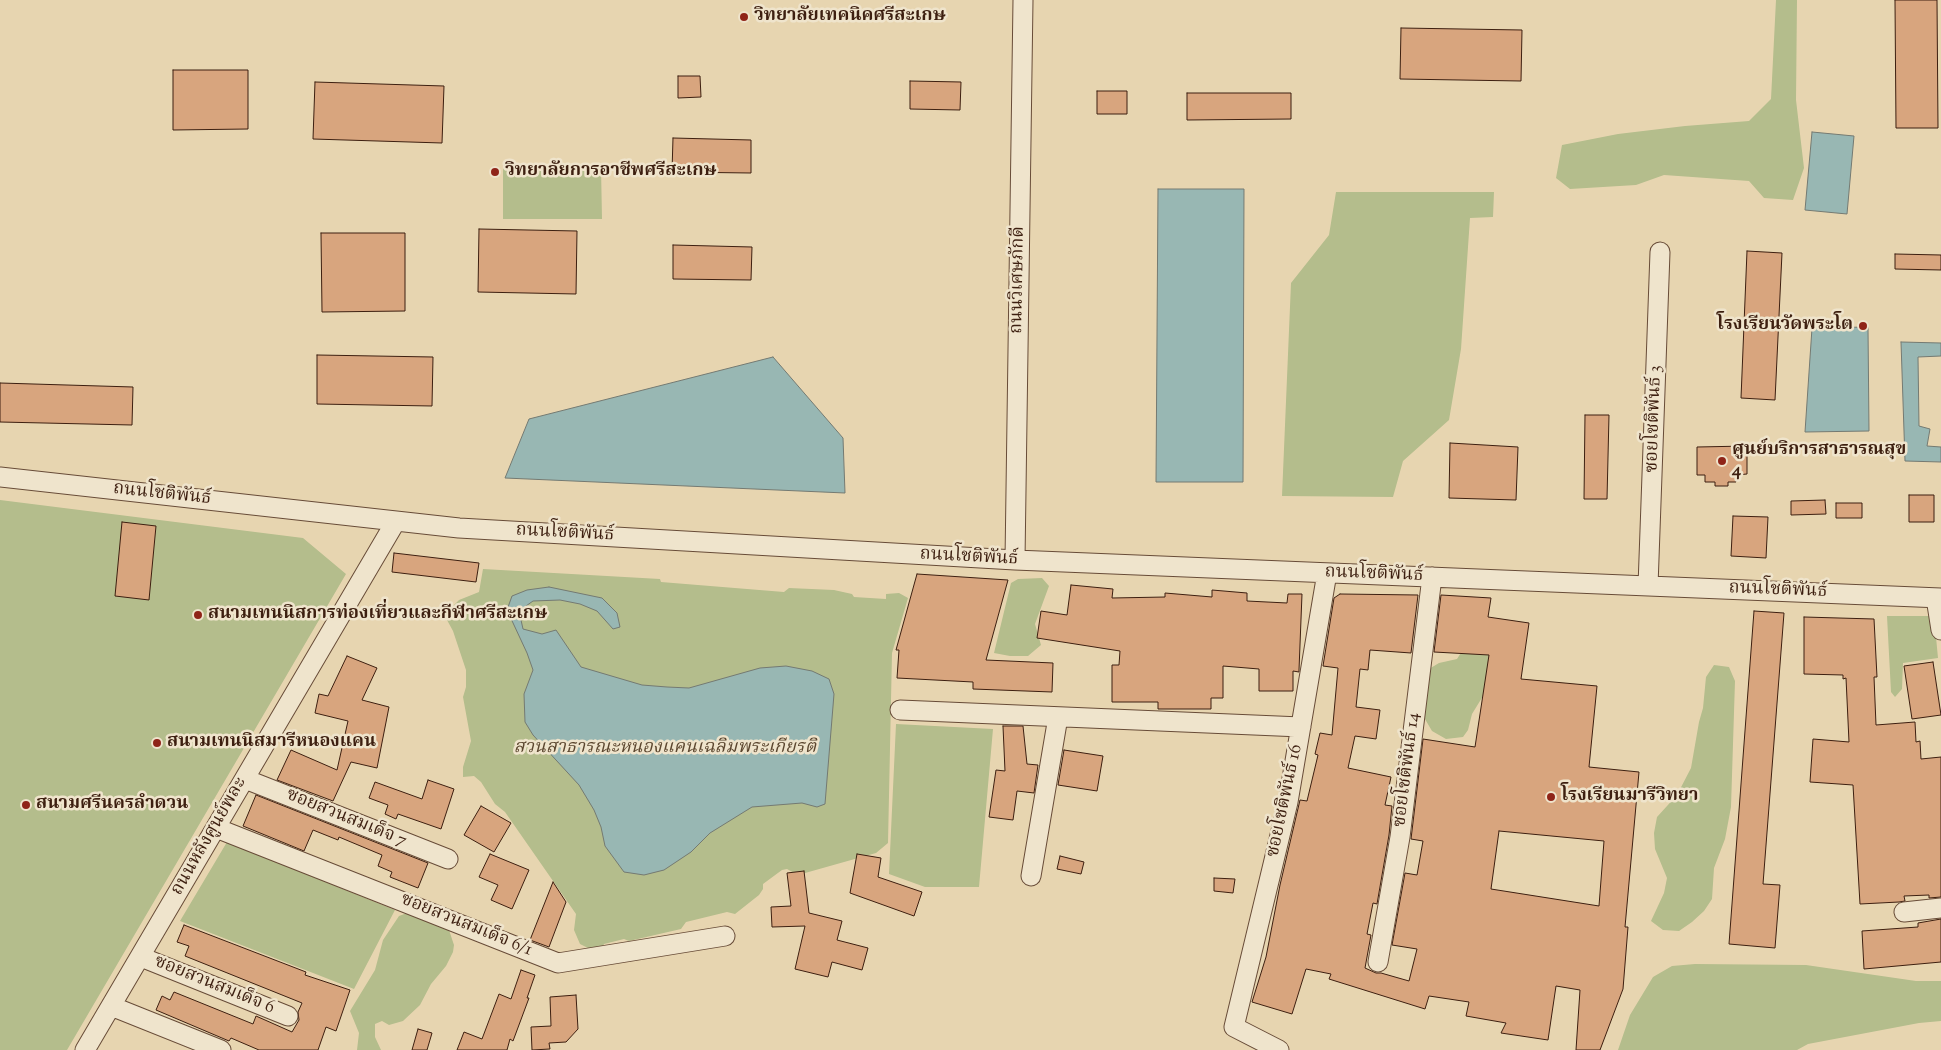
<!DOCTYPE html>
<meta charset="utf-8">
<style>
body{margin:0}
canvas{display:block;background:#e7d5b0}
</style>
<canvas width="1941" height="1050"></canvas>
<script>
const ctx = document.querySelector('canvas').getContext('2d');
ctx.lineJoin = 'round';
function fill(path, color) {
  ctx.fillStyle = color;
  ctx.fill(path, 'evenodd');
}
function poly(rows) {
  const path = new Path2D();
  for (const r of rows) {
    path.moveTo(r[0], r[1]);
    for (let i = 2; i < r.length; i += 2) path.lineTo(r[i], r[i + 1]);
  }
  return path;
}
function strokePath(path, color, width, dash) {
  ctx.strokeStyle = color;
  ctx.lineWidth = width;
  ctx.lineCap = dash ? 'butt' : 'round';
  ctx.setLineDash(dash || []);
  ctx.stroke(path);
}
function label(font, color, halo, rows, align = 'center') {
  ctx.font = font + ' "Sorts Mill Goudy","Noto Serif Thai",serif';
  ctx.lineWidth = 5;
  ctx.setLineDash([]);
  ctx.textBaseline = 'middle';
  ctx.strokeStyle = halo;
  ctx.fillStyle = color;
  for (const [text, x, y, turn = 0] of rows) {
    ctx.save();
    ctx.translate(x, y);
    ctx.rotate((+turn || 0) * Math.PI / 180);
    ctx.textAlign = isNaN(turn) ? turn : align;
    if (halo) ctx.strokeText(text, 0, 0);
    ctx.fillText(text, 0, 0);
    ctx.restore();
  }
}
const green = poly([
 [1776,0,1797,0,1796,100,1804,168,1793,200,1764,198,1749,181,1664,175,1636,185,1570,189,1556,178,1562,145,1618,134,1685,126,1749,121,1771,99],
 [503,167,601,167,602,219,503,219],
 [1336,192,1494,192,1493,217,1470,218,1461,349,1449,420,1403,461,1393,497,1282,496,1291,283,1329,235],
 [0,500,303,538,346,574,67,1050,0,1050],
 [483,569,660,579,661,582,784,592,789,588,834,590,852,594,854,597,886,599,886,594,899,593,908,598,892,653,888,843,876,853,798,875,787,869,782,870,763,884,763,889,759,895,735,914,727,912,686,922,681,929,629,941,624,939,604,944,602,949,594,951,580,944,574,930,576,914,505,812,495,804,481,782,474,776,463,777,463,767,471,741,463,697,466,687,466,670,453,631,447,620,450,609,459,600,479,592],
 [1042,578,1049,586,1035,624,1041,645,1028,656,1010,656,994,653,1011,583,1018,579],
 [1887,616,1934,616,1938,658,1903,663,1902,689,1895,697,1891,692],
 [1469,640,1492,647,1491,683,1472,714,1468,730,1463,737,1446,739,1432,731,1422,714,1429,669,1439,663,1457,659],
 [1714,665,1729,667,1735,681,1731,807,1725,839,1714,868,1712,899,1704,911,1692,922,1679,931,1663,930,1651,921,1664,893,1667,878,1655,849,1654,833,1657,817,1677,795,1691,768,1699,722,1703,708,1706,677],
 [896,724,993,729,979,887,925,887,889,874],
 [227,842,395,910,354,989,180,921],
 [407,913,422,916,449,930,454,945,453,952,446,966,431,984,420,1005,403,1021,389,1025,382,1021,375,1024,375,1037,381,1050,357,1050,359,1033,350,1011,375,970,383,940,399,916],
 [1695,964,1806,965,1916,981,1941,981,1941,1021,1919,1023,1808,1044,1797,1050,1618,1050,1630,1015,1653,977,1672,966]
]);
const water = poly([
 [1812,132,1854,136,1847,214,1805,210,1812,132],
 [1158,189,1244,189,1243,482,1156,482,1158,189],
 [1868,327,1869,431,1805,432,1812,328,1868,327],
 [1901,342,1941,343,1941,356,1918,357,1919,426,1930,429,1927,446,1941,447,1941,462,1905,461,1901,342],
 [773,357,843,438,845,493,505,478,529,419,773,357],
 [549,587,602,598,617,613,620,627,613,629,597,611,580,604,560,600,533,601,519,611,523,629,542,634,556,630,581,667,642,685,667,687,689,688,760,668,786,666,812,671,829,679,834,694,825,804,817,807,802,803,752,807,710,833,691,852,664,870,644,875,624,872,605,846,601,827,594,810,579,785,533,735,525,722,524,694,533,670,527,653,507,610,512,596,527,590,549,587]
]);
const building = poly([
 [1895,0,1937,0,1938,128,1896,128,1895,0],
 [1401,28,1522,30,1521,81,1400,79,1401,28],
 [173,70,248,70,248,129,173,130,173,70],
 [678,76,700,76,701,97,678,98,678,76],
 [910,81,961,82,960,110,910,109,910,81],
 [315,82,444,86,442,143,313,139,315,82],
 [1097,91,1127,91,1127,114,1097,114,1097,91],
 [1187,93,1291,93,1291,119,1187,120,1187,93],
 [673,138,751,140,751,173,672,172,673,138],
 [479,229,577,231,576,294,478,292,479,229],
 [321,233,405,233,405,311,322,312,321,233],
 [673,245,752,247,751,280,673,279,673,245],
 [1747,251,1782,253,1775,400,1741,398,1747,251],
 [1895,254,1941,255,1941,270,1895,269,1895,254],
 [317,355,433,357,432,406,317,404,317,355],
 [0,383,133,387,132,425,0,422,0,383],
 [1585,415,1609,415,1607,499,1584,499,1585,415],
 [1450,443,1518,447,1516,500,1449,498,1450,443],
 [1747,446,1747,474,1736,475,1736,482,1728,482,1728,486,1715,486,1715,482,1705,482,1705,475,1697,475,1697,447,1747,446],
 [1909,495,1934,495,1934,522,1909,522,1909,495],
 [1825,500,1826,514,1791,515,1791,501,1825,500],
 [1836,503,1862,503,1862,518,1836,518,1836,503],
 [1733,516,1768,517,1766,558,1731,556,1733,516],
 [122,522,156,526,149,600,115,596,122,522],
 [394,553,479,563,476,582,392,572,394,553],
 [917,574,1008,580,986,660,1053,663,1052,692,973,689,973,682,897,678,899,650,896,650,917,574],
 [1071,585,1113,589,1112,598,1165,597,1165,593,1212,597,1212,590,1247,593,1247,601,1287,603,1288,594,1302,594,1299,670,1299,672,1293,671,1293,691,1259,691,1259,669,1223,666,1223,698,1211,698,1211,709,1158,709,1158,702,1112,702,1112,665,1119,665,1120,651,1037,638,1041,611,1067,615,1071,585],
 [1340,594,1418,595,1411,653,1370,650,1368,670,1360,669,1356,707,1380,710,1376,739,1355,736,1348,768,1391,777,1385,805,1392,806,1389,835,1377,904,1373,903,1367,934,1371,935,1365,968,1376,973,1381,973,1409,981,1417,949,1392,945,1405,873,1417,875,1423,841,1411,839,1423,739,1475,747,1489,655,1434,652,1441,595,1491,598,1488,617,1529,623,1521,679,1597,686,1589,767,1639,772,1625,927,1628,927,1623,989,1600,1050,1576,1050,1580,990,1556,986,1548,1040,1501,1033,1506,1023,1466,1016,1469,1002,1429,996,1425,1009,1329,979,1331,974,1306,969,1292,1014,1252,1002,1266,957,1280,885,1300,800,1307,801,1318,755,1315,754,1320,733,1332,735,1338,668,1323,666,1334,598,1340,594],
 [1499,831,1604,841,1599,906,1491,889,1499,831],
 [1754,611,1784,613,1763,884,1780,885,1775,948,1729,944,1754,611],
 [1804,617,1874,619,1877,677,1874,677,1876,725,1915,722,1916,742,1920,741,1921,759,1941,757,1941,897,1929,898,1929,895,1904,896,1905,901,1899,902,1860,904,1853,785,1810,782,1813,739,1849,742,1846,678,1843,679,1843,675,1804,674,1804,617],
 [347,656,377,668,362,700,389,707,377,768,351,762,333,801,277,780,291,750,337,770,348,721,315,713,319,694,328,696,347,656],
 [1933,662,1941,715,1912,719,1904,666,1933,662],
 [1003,726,1023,726,1027,764,1038,765,1034,793,1017,791,1013,820,989,817,996,770,1005,771,1003,726],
 [1064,750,1103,756,1097,791,1058,785,1064,750],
 [428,780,454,789,441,829,398,814,396,819,385,814,388,805,369,798,375,782,422,799,428,780],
 [256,795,428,863,418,888,390,877,392,872,378,866,382,855,339,837,338,840,313,830,304,851,243,826,256,795],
 [481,806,511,823,494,852,464,835,481,806],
 [490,854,529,870,512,909,491,900,498,885,479,877,490,854],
 [857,854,881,858,878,877,922,892,914,916,850,893,857,854],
 [1060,856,1084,862,1081,874,1057,869,1060,856],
 [804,871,809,913,842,921,837,940,868,948,862,970,832,962,828,977,795,969,805,926,772,927,771,907,791,906,787,873,804,871],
 [1214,878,1235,879,1233,893,1214,891,1214,878],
 [553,882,566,902,549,947,530,940,553,882],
 [1941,919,1941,962,1864,969,1862,931,1918,927,1918,923,1941,919],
 [184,925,306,972,305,975,350,990,336,1031,326,1027,318,1050,259,1050,231,1038,229,1041,156,1010,162,996,170,1000,174,992,253,1024,256,1016,292,1032,299,1020,298,1012,302,1003,185,956,189,946,177,942,184,925],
 [521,970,535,975,527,998,529,998,513,1041,510,1039,507,1050,457,1050,464,1032,482,1039,499,994,511,999,521,970],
 [576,995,578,1029,566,1042,549,1043,550,1049,532,1050,531,1027,551,1026,550,997,576,995],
 [418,1029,432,1033,427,1050,412,1050,418,1029]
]);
const minor = poly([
 [0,477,459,528,1015,560,1941,598],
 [1015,560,1023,0],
 [1648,586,1660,252],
 [1936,598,1941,630],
 [900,710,1301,727],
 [245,779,448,859],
 [216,828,558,963,725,936],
 [1031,876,1058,717],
 [1904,912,1941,908],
 [141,957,288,1016],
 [1378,962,1400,837,1432,577],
 [111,1006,221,1050],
 [85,1050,396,521],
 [1279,1050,1234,1027,1288,802,1327,573]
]);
const markers = [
 [744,17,5,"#8f2418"],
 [495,172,5,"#8f2418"],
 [1863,326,5,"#8f2418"],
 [1722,461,5,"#8f2418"],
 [198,615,5,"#8f2418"],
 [157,743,5,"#8f2418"],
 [1551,797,5,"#8f2418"],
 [26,805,5,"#8f2418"]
];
const poiNames = [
 ["วิทยาลัยเทคนิคศรีสะเกษ",754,17],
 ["วิทยาลัยการอาชีพศรีสะเกษ",505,172],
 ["โรงเรียนวัดพระโต",1853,326,"right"],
 ["ศูนย์บริการสาธารณสุข",1732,451],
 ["4",1732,472],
 ["สนามเทนนิสการท่องเที่ยวและกีฬาศรีสะเกษ",208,615],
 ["สนามเทนนิสมารีหนองแคน",167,743],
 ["โรงเรียนมารีวิทยา",1561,797],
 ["สนามศรีนครลำดวน",36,805]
];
const streetNames = [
 ["ถนนวิเศษภักดี",1019,280,-89],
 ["ซอยโชติพันธ์ 3",1655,419,-88],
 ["ถนนโชติพันธ์",162,495,6],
 ["ถนนโชติพันธ์",565,534,3],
 ["ถนนโชติพันธ์",969,558,3],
 ["ถนนโชติพันธ์",1374,575,2],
 ["ถนนโชติพันธ์",1778,591,2],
 ["ซอยโชติพันธ์ 14",1408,770,-83],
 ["ซอยโชติพันธ์ 16",1286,801,-78],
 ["ซอยสวนสมเด็จ 7",346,819,22],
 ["ถนนหลังศูนย์พละ",210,837,-60],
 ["ซอยสวนสมเด็จ 6/1",466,926,22],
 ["ซอยสวนสมเด็จ 6",214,986,22]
];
const parkNames = [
 ["สวนสาธารณะหนองแคนเฉลิมพระเกียรติ",665,749]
];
fill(green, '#b4bd8c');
fill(water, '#98b7b3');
strokePath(water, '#747a72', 1);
fill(building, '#d8a57e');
strokePath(building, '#3d1f10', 1);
strokePath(minor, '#684c38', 21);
strokePath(minor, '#efe4cc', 19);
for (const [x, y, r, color] of markers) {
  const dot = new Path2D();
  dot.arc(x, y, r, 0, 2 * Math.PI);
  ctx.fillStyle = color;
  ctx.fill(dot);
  strokePath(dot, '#efe4cc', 2);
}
label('bold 18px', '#3d1f10', '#efe4cc', poiNames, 'left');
label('18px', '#3d1f10', '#efe4cc', streetNames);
label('italic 18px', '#5b462f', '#efe4cc', parkNames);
</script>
